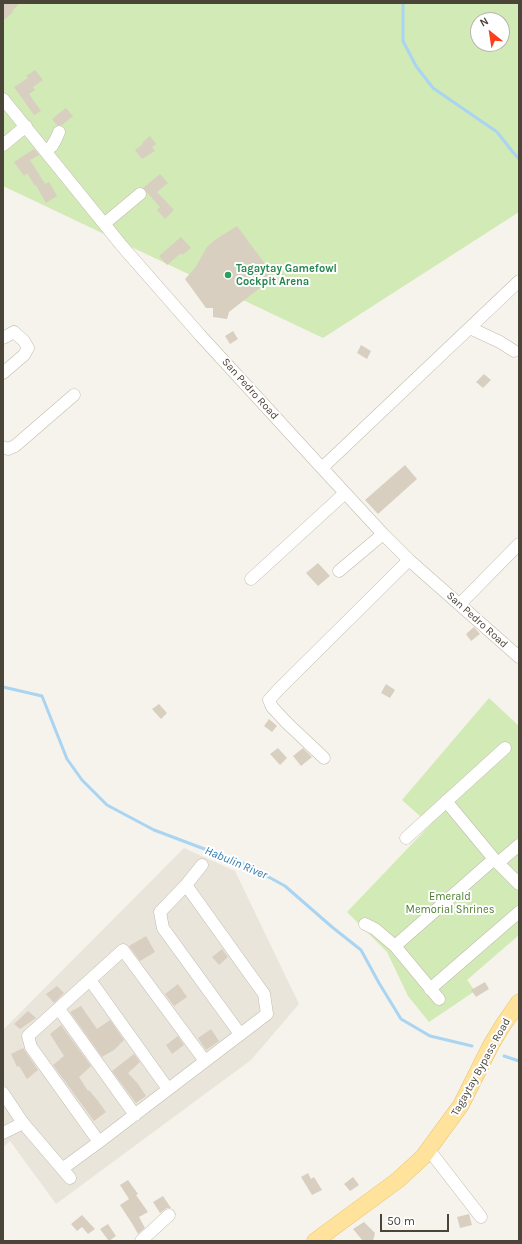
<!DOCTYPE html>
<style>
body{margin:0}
#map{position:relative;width:522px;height:1244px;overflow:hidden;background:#f6f3ec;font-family:Karla,sans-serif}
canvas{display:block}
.frame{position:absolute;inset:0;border:4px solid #4b4439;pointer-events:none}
.north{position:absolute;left:470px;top:12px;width:40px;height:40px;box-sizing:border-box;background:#fff;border:1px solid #b7b4b0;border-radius:50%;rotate:330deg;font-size:11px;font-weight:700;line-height:16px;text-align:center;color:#4b4439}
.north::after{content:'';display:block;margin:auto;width:14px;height:18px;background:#fc3f1d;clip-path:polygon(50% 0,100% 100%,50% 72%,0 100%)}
.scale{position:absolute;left:380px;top:1214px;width:69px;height:18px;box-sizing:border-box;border:2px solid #4b4439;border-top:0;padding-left:5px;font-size:12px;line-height:14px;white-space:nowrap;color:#4b4439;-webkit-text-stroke:3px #fff;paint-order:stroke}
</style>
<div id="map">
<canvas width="522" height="1244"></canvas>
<div class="frame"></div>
<div class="north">N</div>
<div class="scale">50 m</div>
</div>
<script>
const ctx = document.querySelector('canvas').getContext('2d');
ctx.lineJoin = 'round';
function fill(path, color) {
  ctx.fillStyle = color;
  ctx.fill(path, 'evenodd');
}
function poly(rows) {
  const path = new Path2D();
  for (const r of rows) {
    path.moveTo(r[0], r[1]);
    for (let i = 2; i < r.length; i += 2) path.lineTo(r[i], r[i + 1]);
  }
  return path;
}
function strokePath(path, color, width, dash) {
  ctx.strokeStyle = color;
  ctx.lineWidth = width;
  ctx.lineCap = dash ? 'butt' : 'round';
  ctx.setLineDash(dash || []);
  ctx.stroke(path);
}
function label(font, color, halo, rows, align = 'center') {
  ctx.font = font + ' Karla,sans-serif';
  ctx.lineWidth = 4;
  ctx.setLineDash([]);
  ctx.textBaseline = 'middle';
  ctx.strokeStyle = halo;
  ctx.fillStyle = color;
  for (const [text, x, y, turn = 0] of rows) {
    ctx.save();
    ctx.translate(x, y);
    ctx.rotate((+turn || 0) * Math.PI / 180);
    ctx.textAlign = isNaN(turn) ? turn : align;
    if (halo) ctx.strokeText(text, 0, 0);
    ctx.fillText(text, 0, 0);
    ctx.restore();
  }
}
const residential = poly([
 [184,848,235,871,299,1004,251,1060,56,1204,10,1141,3,1147,3,1030]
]);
const green = poly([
 [3,3,519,3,519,212,323,338,3,186],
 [478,20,502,20,502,44,478,44],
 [489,698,519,726,519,935,467,980,475,991,429,1022,408,996,387,952,347,912,430,825,402,800]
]);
const stream = poly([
 [403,3,403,41,416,66,433,88,497,132,512,151,519,159],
 [3,687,42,696,67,759,82,780,107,805,154,830,247,865,285,886,332,927,361,950,379,983,401,1019,430,1036,472,1046],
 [504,1056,519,1061]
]);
const building = poly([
 [3,3,20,3,12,11,13,12,3,21],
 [35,70,43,80,33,87,35,90,29,94,41,111,34,115,14,87,28,78,26,76],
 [66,108,73,116,62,125,57,125,52,119],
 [150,136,156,144,152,147,155,151,142,159,135,150,142,145,143,142],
 [34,149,39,155,30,160,45,184,49,182,57,196,46,203,36,185,35,186,27,173,24,176,14,162],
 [160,174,168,183,157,192,174,210,165,219,157,210,160,207,143,188],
 [237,226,271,272,263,280,265,284,229,312,227,319,213,317,213,308,206,308,185,279,195,268,207,247,215,240],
 [181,237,191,248,182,255,181,253,167,265,159,256],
 [233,331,238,339,230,344,225,336],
 [361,345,371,351,367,359,357,353],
 [484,374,491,380,483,388,476,382],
 [405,465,417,479,378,514,365,500],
 [318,563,330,576,318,586,306,573],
 [474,627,480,634,471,641,466,634],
 [386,684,395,690,390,698,381,693],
 [159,704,167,713,161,719,152,709],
 [269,719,277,726,272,732,264,726],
 [278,748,287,758,280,765,270,754],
 [303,748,312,757,301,766,293,756],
 [146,936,155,952,140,961,129,946],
 [222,949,228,957,219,965,212,957],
 [485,982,489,989,476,997,471,990],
 [178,984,187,997,174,1006,165,994],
 [57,986,64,993,54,1003,46,994],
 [81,1006,97,1029,110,1020,124,1040,114,1050,102,1057,70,1012],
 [28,1011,36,1018,20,1029,14,1024],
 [61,1025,91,1066,79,1077,88,1091,89,1090,98,1101,106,1112,94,1121,53,1065,64,1056,50,1034],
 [211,1029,219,1041,206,1050,198,1038],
 [178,1036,184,1045,172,1054,166,1045],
 [23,1048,38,1070,27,1079,19,1066,17,1067,11,1054],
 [134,1054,140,1062,128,1073,138,1084,146,1096,136,1103,112,1071],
 [308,1173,311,1179,314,1177,322,1190,312,1195,301,1177],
 [353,1177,359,1185,350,1191,344,1184],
 [128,1180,138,1194,136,1195,148,1212,139,1217,145,1228,138,1234,133,1225,120,1205,129,1199,120,1185],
 [163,1196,171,1208,167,1208,160,1213,153,1202],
 [469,1214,472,1225,460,1228,457,1217],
 [82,1215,95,1229,88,1234,82,1227,77,1231,71,1224],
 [364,1222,375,1233,373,1241,363,1241,353,1229],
 [108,1224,116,1236,109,1241,100,1229]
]);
const minor = poly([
 [3,99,122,246,200,335,322,468,383,534,409,560,519,657],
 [3,145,26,126],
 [46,151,52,146,56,139,59,132],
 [104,224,140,194],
 [470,328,500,342,514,351],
 [3,338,14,332,24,341,28,348,24,355,3,373],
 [3,447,8,449,15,446,74,395],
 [322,468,519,281],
 [339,571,383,534],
 [251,579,345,493],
 [460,604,519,544],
 [324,758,287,723,272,707,269,700,279,689,409,560],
 [446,801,494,859,519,884],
 [406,838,505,748],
 [498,863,519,845],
 [202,865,186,885,160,912,163,928,240,1034],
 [365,924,375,929,395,946,439,999],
 [395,946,494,859],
 [90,980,168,1089],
 [430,989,519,912],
 [59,1009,135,1115],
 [3,1093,23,1123,70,1178],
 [3,1133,23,1123],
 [99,1142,31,1047,28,1036,123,950,205,1061],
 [429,1150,481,1217],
 [62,1169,99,1142,267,1014,264,994,186,885],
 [141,1241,169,1215]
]);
const major = poly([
 [315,1241,398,1180,423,1157,461,1105,491,1045,503,1025,519,1002]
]);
const markers = [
 [228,275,4,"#2e9e5b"]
];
const leisureNames = [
 ["Tagaytay Gamefowl",236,269],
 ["Cockpit Arena",236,282]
];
const streetNames = [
 ["San Pedro Road",250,389,48],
 ["San Pedro Road",477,620,42],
 ["Tagaytay Bypass Road",481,1067,-61]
];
const parkNames = [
 ["Emerald",450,897],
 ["Memorial Shrines",450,910]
];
const waterNames = [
 ["Habulin River",236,863,23]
];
fill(residential, '#eae5da');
fill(green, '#d2eab5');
strokePath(stream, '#a9d4f2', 3);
fill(building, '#d8cfc1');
strokePath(minor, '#c2bbae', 13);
strokePath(major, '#e6c16a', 17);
strokePath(minor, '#fff', 12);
strokePath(major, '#ffe39c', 16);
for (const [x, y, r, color] of markers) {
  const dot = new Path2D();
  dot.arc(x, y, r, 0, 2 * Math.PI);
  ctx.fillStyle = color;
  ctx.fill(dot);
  strokePath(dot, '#fff', 1.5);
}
label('bold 11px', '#27864d', '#fff', leisureNames, 'left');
label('11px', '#4b4439', '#fff', streetNames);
label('11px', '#4a7f2a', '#fff', parkNames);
label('italic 12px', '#2e7ab2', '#fff', waterNames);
</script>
